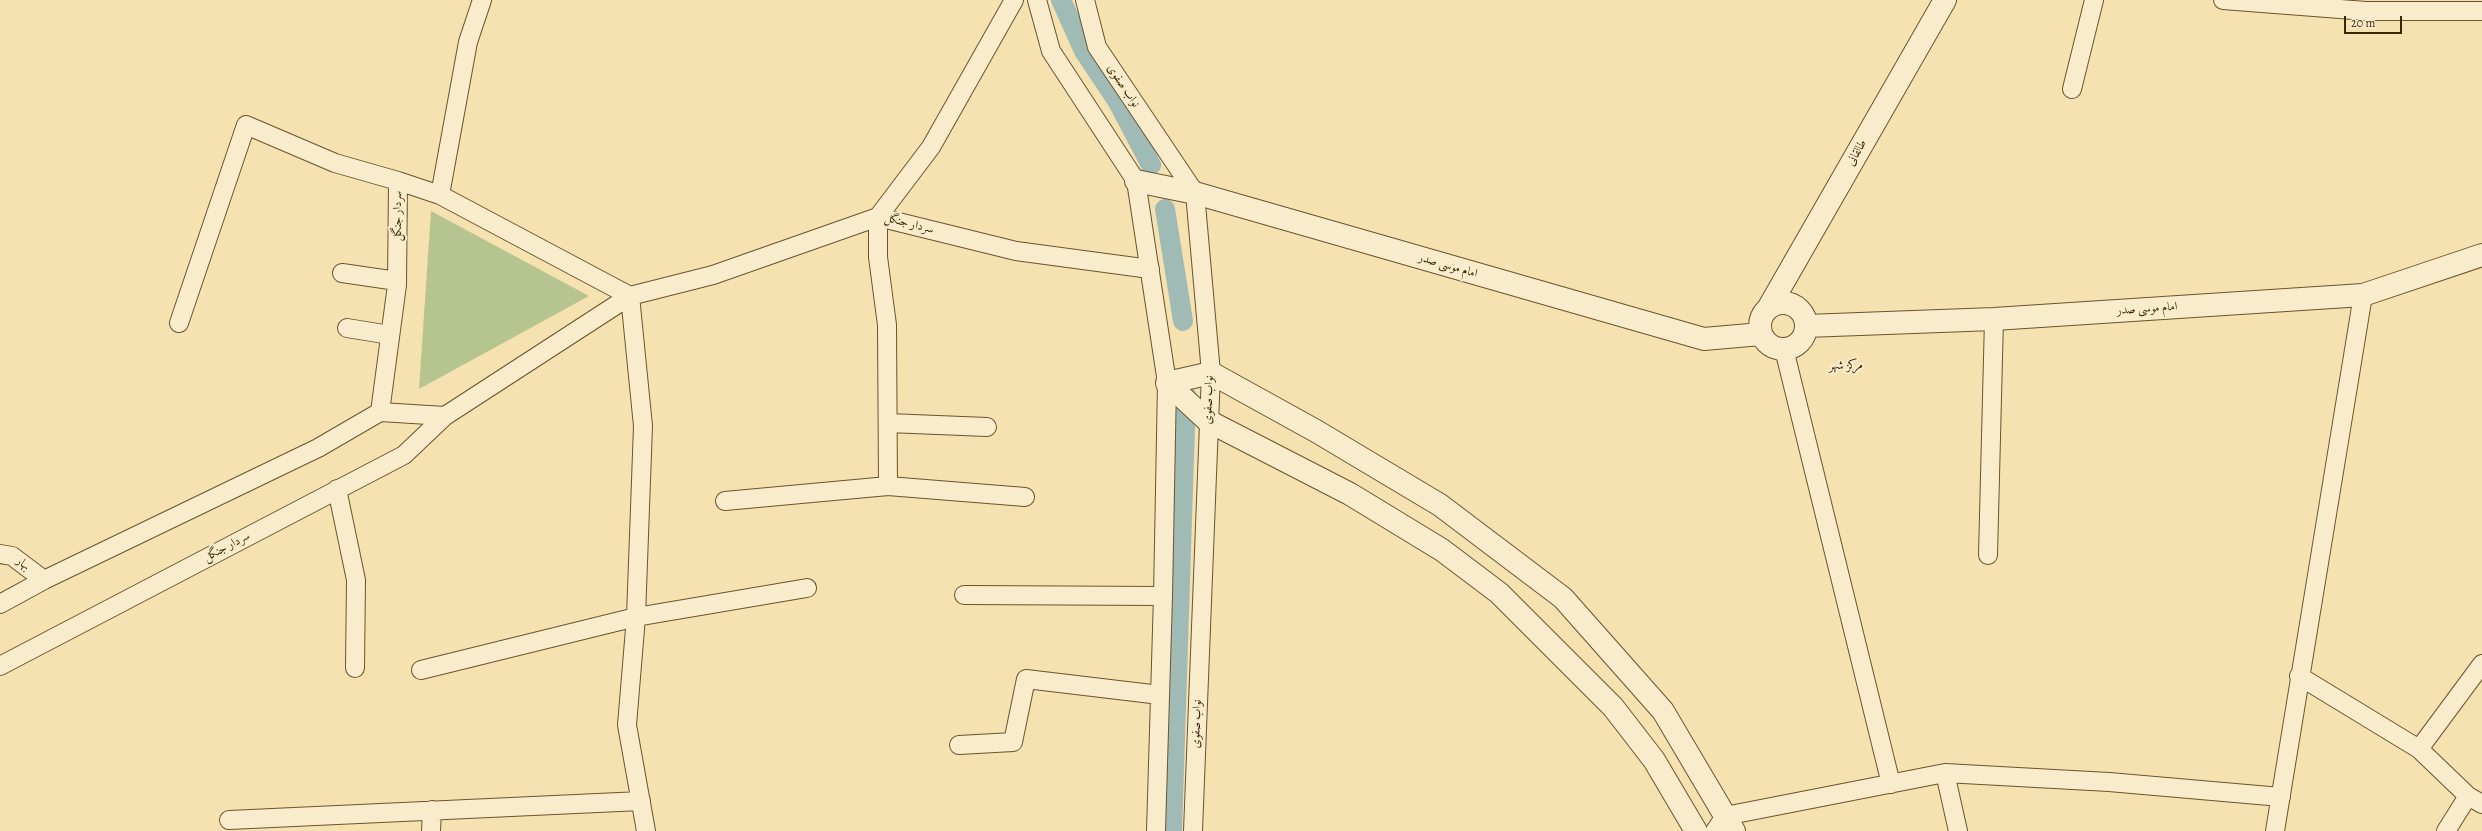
<!DOCTYPE html>
<meta charset="utf-8">
<style>
body{margin:0}
#map{position:relative;width:2482px;height:831px;overflow:hidden;background:#f6e1b0;font-family:Alegreya,serif}
canvas{display:block}
.scale{position:absolute;left:2344px;top:16px;width:58px;height:18px;box-sizing:border-box;border:2px solid #3c2501;border-top:0;padding-left:5px;font-size:12px;line-height:14px;white-space:nowrap;color:#3c2501;-webkit-text-stroke:3px #f9eccc;paint-order:stroke}
</style>
<div id="map">
<canvas width="2482" height="831"></canvas>
<div class="scale">20 m</div>
</div>
<script>
const ctx = document.querySelector('canvas').getContext('2d');
ctx.lineJoin = 'round';
function fill(path, color) {
  ctx.fillStyle = color;
  ctx.fill(path, 'evenodd');
}
function poly(rows) {
  const path = new Path2D();
  for (const r of rows) {
    if (r.length === 3) {
      path.moveTo(r[0] + r[2], r[1]);
      path.arc(r[0], r[1], r[2], 0, 2 * Math.PI);
      continue;
    }
    path.moveTo(r[0], r[1]);
    for (let i = 2; i < r.length; i += 2) path.lineTo(r[i], r[i + 1]);
  }
  return path;
}
function strokePath(path, color, width, dash) {
  ctx.strokeStyle = color;
  ctx.lineWidth = width;
  ctx.lineCap = dash ? 'butt' : 'round';
  ctx.setLineDash(dash || []);
  ctx.stroke(path);
}
function label(font, color, halo, rows, align = 'center') {
  ctx.font = font + ' Alegreya,Amiri,serif';
  ctx.lineWidth = 4;
  ctx.setLineDash([]);
  ctx.textBaseline = 'middle';
  ctx.strokeStyle = halo;
  ctx.fillStyle = color;
  for (const [text, x, y, turn = 0] of rows) {
    ctx.save();
    ctx.translate(x, y);
    ctx.rotate((+turn || 0) * Math.PI / 180);
    ctx.textAlign = isNaN(turn) ? turn : align;
    if (halo) ctx.strokeText(text, 0, 0);
    ctx.fillText(text, 0, 0);
    ctx.restore();
  }
}
const green = poly([
 [431,211,589,296,419,389]
]);
const canal = poly([
 [1061,0,1084,51,1118,102,1151,165],
 [1165,209,1183,321],
 [1172,831,1186,395]
]);
const minor = poly([
 [1037,0,1051,51,1136,181,1167,383,1163,596,1156,831],
 [1085,0,1097,47,1195,193,1211,373,1193,831],
 [2223,0,2366,11,2482,11],
 [2072,89,2094,0],
 [440,195,468,42,482,0],
 [342,273,397,281],
 [179,323,246,125,335,163,398,181],
 [347,328,390,335],
 [1784,349,1891,784],
 [380,412,397,285,398,181,440,195,630,296,713,275,878,217,1016,251,1150,269],
 [888,423,987,427],
 [888,486,1025,497],
 [337,489,356,580,355,668],
 [725,501,888,486,887,325,878,257,878,217,931,147,1014,0],
 [0,554,12,556,44,580],
 [1988,555,1994,319],
 [964,595,1163,596],
 [0,604,44,580,318,448,380,412,445,416],
 [2482,664,2419,749,2468,796,2482,804],
 [0,666,404,455,445,416,630,296,643,426,636,617,627,725,646,831],
 [421,670,636,617,807,588],
 [2299,676,2419,749],
 [959,745,1013,742,1026,679,1160,695],
 [1945,773,1958,831],
 [229,820,641,801],
 [431,831,432,810],
 [1715,831,1725,816,1945,773,2109,782,2281,797],
 [2275,831,2363,295],
 [2446,831,2468,796]
]);
const tertiary = poly([
 [1136,181,1195,193,1704,339,1761,334],
 [1783,326,23],
 [1769,307,1945,0],
 [1806,326,1994,319,2363,295,2482,255],
 [1167,383,1211,373,1316,431,1440,505,1563,598,1663,711,1734,831],
 [1167,383,1208,421,1350,494,1442,550,1499,593,1613,707,1654,760,1696,831]
]);
const streetNames = [
 ["نواب صفوی",1123,86,56],
 ["طالقانی",1857,153,-60],
 ["سردار جنگل",398,216,-90],
 ["سردار جنگل",909,224,14],
 ["امام موسی صدر",1448,266,16],
 ["امام موسی صدر",2147,309,-4],
 ["نواب صفوی",1209,400,-88],
 ["سردار جنگل",227,547,-28],
 ["بهار",23,564,38],
 ["نواب صفوی",1197,724,-88]
];
const neighbourhoodNames = [
 ["مرکز شهر",1846,366]
];
fill(green, '#b6c490');
strokePath(canal, '#a0bbb5', 20);
strokePath(minor, '#6a542d', 20);
strokePath(tertiary, '#6a542d', 24);
strokePath(minor, '#f9eccc', 18);
strokePath(tertiary, '#f9eccc', 22);
label('12px', '#3c2501', '#f9eccc', streetNames);
label('13px', '#3c2501', '#f9eccc', neighbourhoodNames);
</script>
